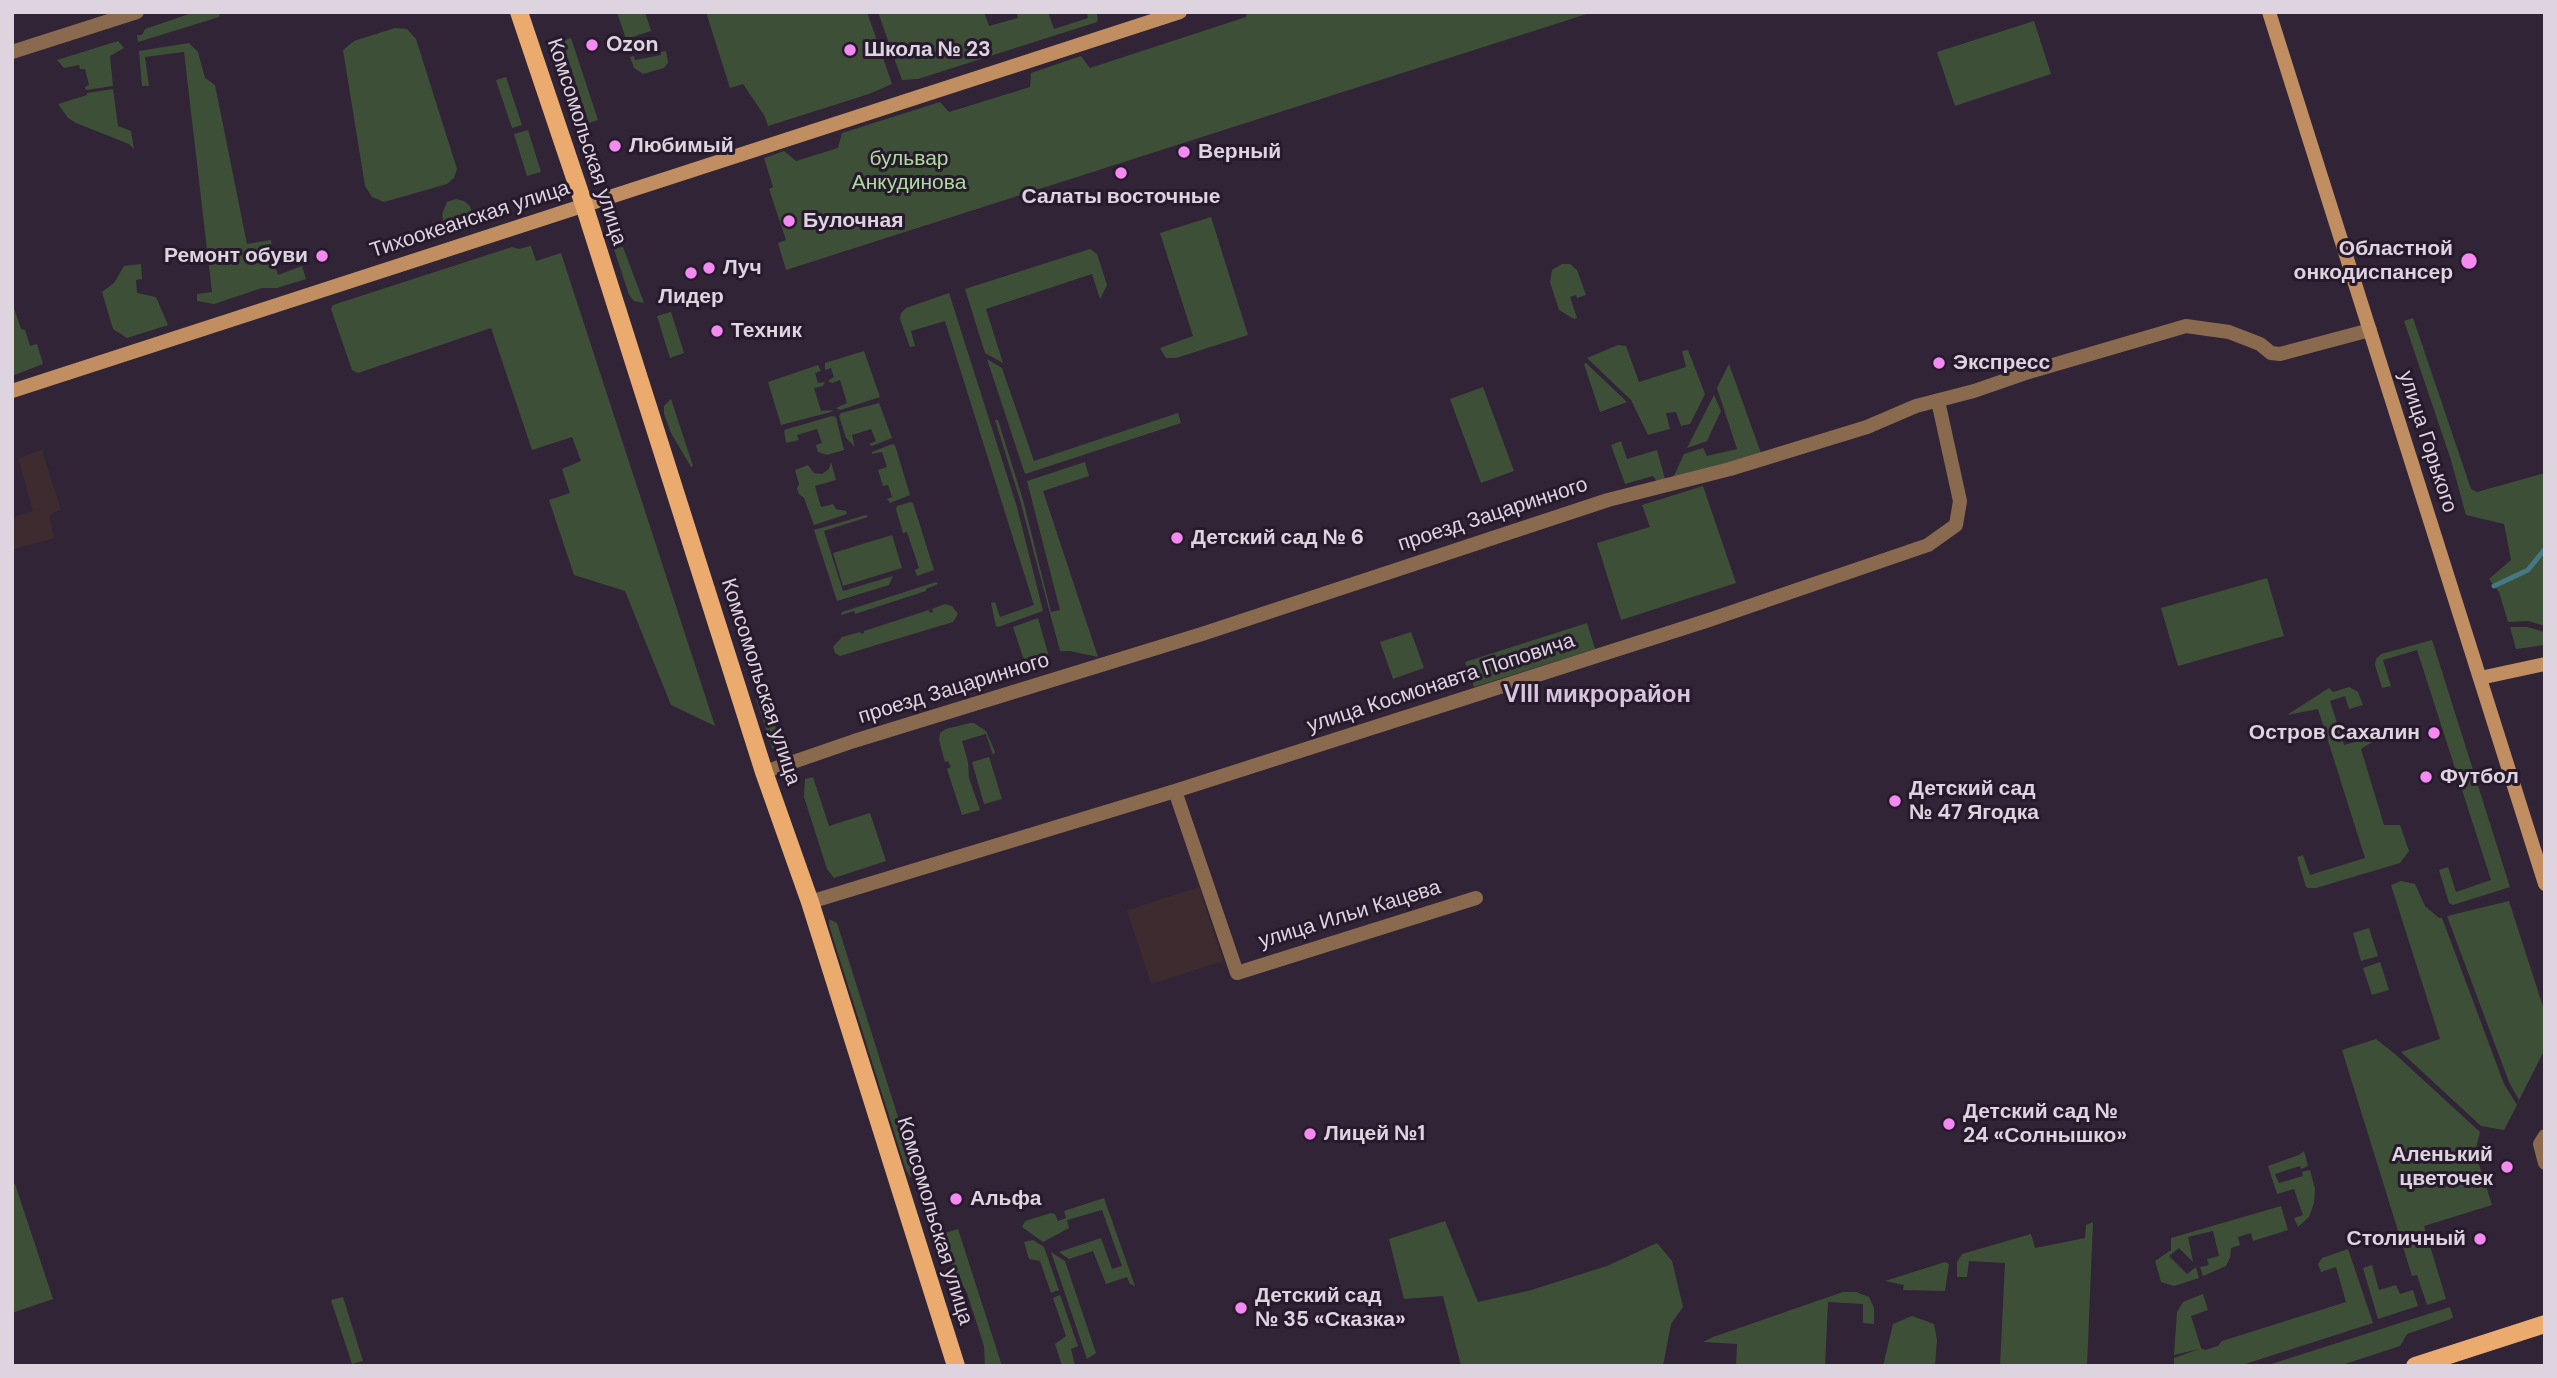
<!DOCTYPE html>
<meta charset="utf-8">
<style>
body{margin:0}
#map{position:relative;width:2557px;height:1378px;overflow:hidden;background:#312436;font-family:"DM Sans",sans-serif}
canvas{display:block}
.frame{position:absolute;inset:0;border:14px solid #ddd4e0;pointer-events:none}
</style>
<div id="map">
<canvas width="2557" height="1378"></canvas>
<div class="frame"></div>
</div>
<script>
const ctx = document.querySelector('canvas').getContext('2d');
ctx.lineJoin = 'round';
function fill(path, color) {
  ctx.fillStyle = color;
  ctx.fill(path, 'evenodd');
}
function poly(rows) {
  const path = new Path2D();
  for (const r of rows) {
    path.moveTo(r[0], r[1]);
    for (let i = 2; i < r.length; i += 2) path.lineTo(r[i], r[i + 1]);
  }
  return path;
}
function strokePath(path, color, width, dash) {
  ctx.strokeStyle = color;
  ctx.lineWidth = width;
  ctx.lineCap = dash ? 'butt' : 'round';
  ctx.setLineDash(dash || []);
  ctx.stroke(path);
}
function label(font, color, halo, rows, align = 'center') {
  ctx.font = font + ' "DM Sans",sans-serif';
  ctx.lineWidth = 6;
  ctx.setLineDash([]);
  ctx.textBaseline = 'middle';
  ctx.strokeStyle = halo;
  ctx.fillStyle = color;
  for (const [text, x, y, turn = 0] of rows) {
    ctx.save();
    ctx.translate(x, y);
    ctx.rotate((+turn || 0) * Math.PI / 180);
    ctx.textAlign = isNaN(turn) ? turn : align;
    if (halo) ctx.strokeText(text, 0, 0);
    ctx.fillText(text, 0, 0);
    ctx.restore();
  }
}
const industrial = poly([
 [42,450,61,510,49,515,54,538,12,550,12,518,33,511,18,458],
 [1199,887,1223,961,1151,984,1127,910]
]);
const green = poly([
 [195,12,220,12,219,17,138,42,137,35,142,35,145,29],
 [617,12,645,12,651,31,626,39],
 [706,12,867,12,892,84,869,94,768,126,764,115,743,84,730,88],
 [878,12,984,12,989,26,1018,18,1017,12,1048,12,1054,29,1088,18,1087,12,1096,12,1098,19,1097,22,918,79,902,80],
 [1247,12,1593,12,786,270,778,243,786,240,769,189,773,187,764,158,784,151,796,161,838,148,842,133,940,102,949,112,1030,87,1031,73,1081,56,1090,68,1246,17],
 [2034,21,2051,74,1955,106,1937,52],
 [395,28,407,29,416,39,457,169,454,178,447,184,384,202,372,197,365,186,343,50,354,41],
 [571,38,598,120,589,123,562,41],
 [118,41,124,48,110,56,113,86,86,90,85,87,89,85,85,69,80,69,79,65,64,68,57,60],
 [189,43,198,52,205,78,215,85,247,244,271,240,272,249,270,250,278,275,302,266,306,279,277,288,262,288,214,304,197,301,197,294,212,292,184,52,145,57,149,86,142,86,139,51],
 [666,51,668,63,664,68,643,74,634,68,630,57,634,56,635,60,661,55,661,52],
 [506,77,522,125,512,128,496,80],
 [113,89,118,126,131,131,134,149,129,144,76,123,68,118,58,104,87,95,87,93],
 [528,130,541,172,527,176,514,134],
 [456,199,464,201,470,206,474,219,473,227,446,235,442,214,447,202],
 [1211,217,1248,335,1176,358,1166,358,1160,348,1193,336,1160,233],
 [531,246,536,261,561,253,715,726,671,705,625,591,574,575,549,500,570,493,562,469,581,461,572,437,532,450,491,328,358,373,352,370,331,309,333,305,512,247,519,249],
 [622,247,623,247,644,303,634,301,629,295,614,249],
 [1090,249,1097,254,1107,285,1100,299,1092,274,986,309,1003,363,985,353,965,289],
 [141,264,142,279,136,280,137,293,156,297,168,325,127,338,113,329,102,292,114,283,124,266],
 [1562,264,1570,264,1577,270,1586,295,1577,298,1576,295,1570,297,1577,318,1574,319,1559,310,1550,282,1552,270],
 [949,293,1017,507,1043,611,998,627,996,626,991,603,995,602,1000,617,1034,605,945,321,911,331,915,346,910,347,900,319,901,313,906,308],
 [12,302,21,329,25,330,30,346,37,344,43,364,12,376],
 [671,312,684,353,670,358,657,316],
 [2413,318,2471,489,2477,492,2545,473,2545,626,2528,621,2508,622,2499,592,2489,579,2511,560,2504,524,2466,515,2451,460,2404,321],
 [1618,345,1626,346,1639,382,1686,367,1682,351,1688,350,1705,394,1690,424,1681,426,1676,412,1666,413,1670,429,1648,435,1631,400,1587,358],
 [864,351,880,397,840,410,836,408,847,403,840,380,832,383,828,381,834,377,831,368,825,370,825,363],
 [987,359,1002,368,1034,461,1178,413,1181,423,1025,474],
 [1586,363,1627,402,1600,412,1584,364],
 [1729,364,1762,456,1672,480,1684,454,1703,448,1707,456,1737,449,1717,388],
 [818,365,821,371,815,373,818,383,825,382,823,386,814,388,821,411,833,410,831,412,781,425,768,382],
 [1483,387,1514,471,1481,483,1450,399],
 [1714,395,1721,411,1707,441,1687,448],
 [671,399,693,466,691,467,671,433,664,414,664,406],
 [879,403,892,438,872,446,869,444,876,441,871,429,852,435,855,447,846,438,839,416,841,413],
 [832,416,836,417,844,450,827,455,818,452,816,445,822,443,817,429,797,435,799,440,786,443,784,430],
 [995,420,998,420,1023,500,1051,612,1060,610,1027,481,1085,462,1089,476,1043,491,1098,657,1070,651,1060,651,1020,500],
 [1621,441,1627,459,1657,450,1665,479,1658,483,1653,476,1625,484,1611,445],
 [892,444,895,445,910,495,890,503,887,499,892,497,888,485,883,486,878,470,887,467,882,452,872,454,872,452],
 [831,462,836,480,815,486,821,507,833,504,836,509,846,511,847,514,814,525,804,498,799,494,797,489,799,484,795,470,808,465,814,473,822,474,829,469],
 [1703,486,1736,583,1621,620,1597,543,1650,527,1642,505],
 [911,502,913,503,934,570,917,576,915,570,919,568,907,532,903,533,896,509,897,506],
 [866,515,868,517,824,531,843,591,893,576,889,585,837,601,814,530],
 [892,535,902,568,843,586,833,553],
 [2267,578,2284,636,2178,666,2161,608],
 [936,582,938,584,926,589,926,591,855,614,854,611,841,615,842,612],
 [945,604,952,606,958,614,953,622,840,656,835,653,833,647,842,637,860,632,861,634,864,633,864,631,929,610,930,613,933,612,932,609],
 [1038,618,1049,657,1026,666,1013,627],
 [1587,623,1595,649,1474,687,1465,662],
 [2510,627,2527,627,2545,632,2545,645,2516,649],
 [1411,632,1424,668,1393,679,1380,642],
 [2432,640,2510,887,2453,905,2449,903,2439,870,2448,867,2456,892,2491,880,2417,650,2383,660,2391,686,2382,688,2375,665,2376,659,2381,654],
 [761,683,763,691,766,691,780,744,777,755,772,748,756,699,757,691],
 [2349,687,2358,692,2363,705,2349,709,2345,696,2330,701,2344,745,2373,737,2374,741,2361,749,2384,825,2400,825,2409,851,2400,863,2316,888,2309,888,2306,887,2297,857,2303,855,2310,875,2365,858,2318,709,2287,715,2329,688,2333,692],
 [970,723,974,723,986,731,995,752,993,755,986,734,962,741,968,762,969,778,980,810,962,815,947,769,951,767,948,761,945,762,939,740,940,733,946,729],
 [989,757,1002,799,984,804,972,762],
 [813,777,829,826,870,813,886,861,834,878,827,869,804,797,805,779],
 [2401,881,2415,884,2425,906,2439,918,2442,918,2504,1084,2517,1105,2504,1130,2481,1126,2401,1052,2440,1039,2391,885],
 [2509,901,2545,1013,2545,1049,2519,1100,2509,1082,2447,916],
 [829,919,837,923,914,1168,911,1178,906,1170,829,925],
 [2369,928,2378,956,2361,961,2353,933],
 [2380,962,2389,990,2372,995,2363,968],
 [2376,1039,2395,1054,2480,1132,2475,1152,2492,1205,2424,1226,2446,1299,2427,1305,2417,1275,2412,1276,2342,1050],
 [2304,1151,2308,1166,2301,1169,2300,1166,2275,1174,2279,1183,2303,1176,2302,1172,2310,1170,2315,1189,2314,1203,2309,1217,2298,1227,2294,1218,2303,1215,2294,1189,2277,1194,2268,1166,2299,1155],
 [15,1184,53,1299,12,1313,12,1186],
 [1104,1198,1135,1286,1130,1284,1127,1277,1106,1284,1093,1251,1069,1259,1059,1252,1101,1238,1112,1269,1122,1266,1102,1210,1067,1220,1069,1228,1043,1242,1022,1227,1025,1221,1051,1213,1055,1214,1058,1221,1066,1218,1064,1211],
 [2281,1206,2288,1230,2253,1241,2251,1233,2238,1237,2240,1245,2231,1248,2230,1258,2226,1266,2203,1276,2200,1267,2209,1265,2207,1259,2219,1256,2213,1231,2188,1237,2193,1262,2179,1248,2169,1256,2187,1274,2196,1267,2199,1278,2174,1286,2161,1282,2155,1261,2171,1250,2171,1238],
 [1445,1221,1478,1302,1528,1291,1607,1266,1657,1243,1672,1261,1683,1307,1671,1324,1663,1366,1461,1366,1443,1296,1404,1299,1389,1239],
 [2093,1222,2087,1366,2000,1366,2005,1263,1969,1261,1967,1277,1957,1277,1957,1262,1962,1254,2031,1234,2035,1248,2085,1238,2086,1225],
 [958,1229,1002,1366,985,1366,984,1346,967,1293,952,1265,942,1234],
 [1033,1240,1044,1247,1059,1290,1051,1293,1040,1261,1029,1259,1024,1242],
 [2348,1249,2373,1323,2239,1366,2174,1366,2174,1358,2199,1349,2174,1355,2177,1312,2183,1302,2203,1294,2208,1310,2191,1316,2201,1348,2205,1350,2218,1346,2222,1341,2346,1302,2336,1267,2321,1272,2318,1264,2322,1258],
 [1051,1252,1065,1261,1096,1353,1087,1359],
 [1945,1262,1949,1264,1945,1291,1903,1290,1904,1285,1885,1281],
 [2372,1265,2379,1290,2396,1285,2400,1294,2413,1290,2418,1306,2378,1319,2363,1268],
 [1843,1292,1856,1292,1869,1297,1874,1308,1874,1324,1863,1323,1863,1304,1828,1302,1825,1366,1736,1366,1737,1344,1703,1342,1713,1337],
 [1060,1295,1078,1346,1071,1349,1075,1366,1062,1366,1055,1344,1066,1336,1053,1298],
 [343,1297,363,1361,352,1364,331,1300],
 [2450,1307,2453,1317,2451,1319,2407,1334,2400,1346,2339,1366,2265,1366],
 [1912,1316,1934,1324,1937,1340,1935,1366,1883,1366,1893,1324]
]);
const stream = poly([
 [2494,586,2528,570,2545,549]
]);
const street = poly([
 [12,52,137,12],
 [764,772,854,741,1202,634,1608,500,1730,469,1867,427,1916,406,1974,391,2029,372,2186,326,2229,332,2260,344,2271,353,2280,354,2370,330],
 [1175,791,1237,973,1476,898],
 [810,902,1175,791,1709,620,1928,545,1956,525,1960,501,1938,401],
 [2545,1136,2540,1144,2545,1163]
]);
const secondary = poly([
 [2269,12,2545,884],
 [12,391,1180,12],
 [2480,678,2545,664]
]);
const primary = poly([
 [519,12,584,205,764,772,810,902,956,1366],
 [2415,1366,2545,1324]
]);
const markers = [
 [592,45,7,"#f389f1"],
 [850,50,7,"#f389f1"],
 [615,146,7,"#f389f1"],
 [1184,152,7,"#f389f1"],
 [1121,173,7,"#f389f1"],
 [789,221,7,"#f389f1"],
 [322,256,7,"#f389f1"],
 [2469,261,9,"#f389f1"],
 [709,268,7,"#f389f1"],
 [691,273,7,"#f389f1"],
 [717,331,7,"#f389f1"],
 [1939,363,7,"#f389f1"],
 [1177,538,7,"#f389f1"],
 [2434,733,7,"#f389f1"],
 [2426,777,7,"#f389f1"],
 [1895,801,7,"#f389f1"],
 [1949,1124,7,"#f389f1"],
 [1310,1134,7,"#f389f1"],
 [2507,1167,7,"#f389f1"],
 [956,1199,7,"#f389f1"],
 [2480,1239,7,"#f389f1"],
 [1241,1308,7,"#f389f1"]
];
const poiNames = [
 ["Ozon",606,45],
 ["Школа № 23",864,50],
 ["Любимый",629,146],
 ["Верный",1198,152],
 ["Салаты восточные",1121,197,"center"],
 ["Булочная",803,221],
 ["Областной",2453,249,"right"],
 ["онкодиспансер",2453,273,"right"],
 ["Ремонт обуви",308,256,"right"],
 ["Луч",723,268],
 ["Лидер",691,297,"center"],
 ["Техник",731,331],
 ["Экспресс",1953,363],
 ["Детский сад № 6",1191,538],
 ["Остров Сахалин",2420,733,"right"],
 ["Футбол",2440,777],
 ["Детский сад",1909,789],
 ["№ 47 Ягодка",1909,813],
 ["Детский сад №",1963,1112],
 ["24 «Солнышко»",1963,1136],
 ["Лицей №1",1324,1134],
 ["Аленький",2493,1155,"right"],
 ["цветочек",2493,1179,"right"],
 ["Альфа",970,1199],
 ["Столичный",2466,1239,"right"],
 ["Детский сад",1255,1296],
 ["№ 35 «Сказка»",1255,1320]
];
const streetNames = [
 ["Комсомольская улица",586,142,72],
 ["Тихоокеанская улица",470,220,-18],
 ["улица Горького",2427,442,72],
 ["проезд Зацаринного",1493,515,-18],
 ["Комсомольская улица",760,682,72],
 ["улица Космонавта Поповича",1441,684,-18],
 ["проезд Зацаринного",954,689,-17],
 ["улица Ильи Кацева",1350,915,-17],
 ["Комсомольская улица",934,1221,73]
];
const parkNames = [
 ["бульвар",909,159],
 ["Анкудинова",909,183]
];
const quarterNames = [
 ["VIII микрорайон",1597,696]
];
fill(industrial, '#3e2b30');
fill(green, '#3e4f38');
strokePath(stream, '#467784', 5);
strokePath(street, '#8a6a4e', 14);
strokePath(secondary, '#c08e60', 14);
strokePath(primary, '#ebaa6e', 18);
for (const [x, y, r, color] of markers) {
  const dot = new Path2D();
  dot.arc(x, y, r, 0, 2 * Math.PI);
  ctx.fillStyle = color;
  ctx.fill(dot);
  strokePath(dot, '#271a2c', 2.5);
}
label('bold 21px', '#ddd4e0', '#271a2c', poiNames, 'left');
label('21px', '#ddd4e0', '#271a2c', streetNames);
label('21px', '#aedc9d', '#271a2c', parkNames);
label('bold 24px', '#d6c5dc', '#271a2c', quarterNames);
</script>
